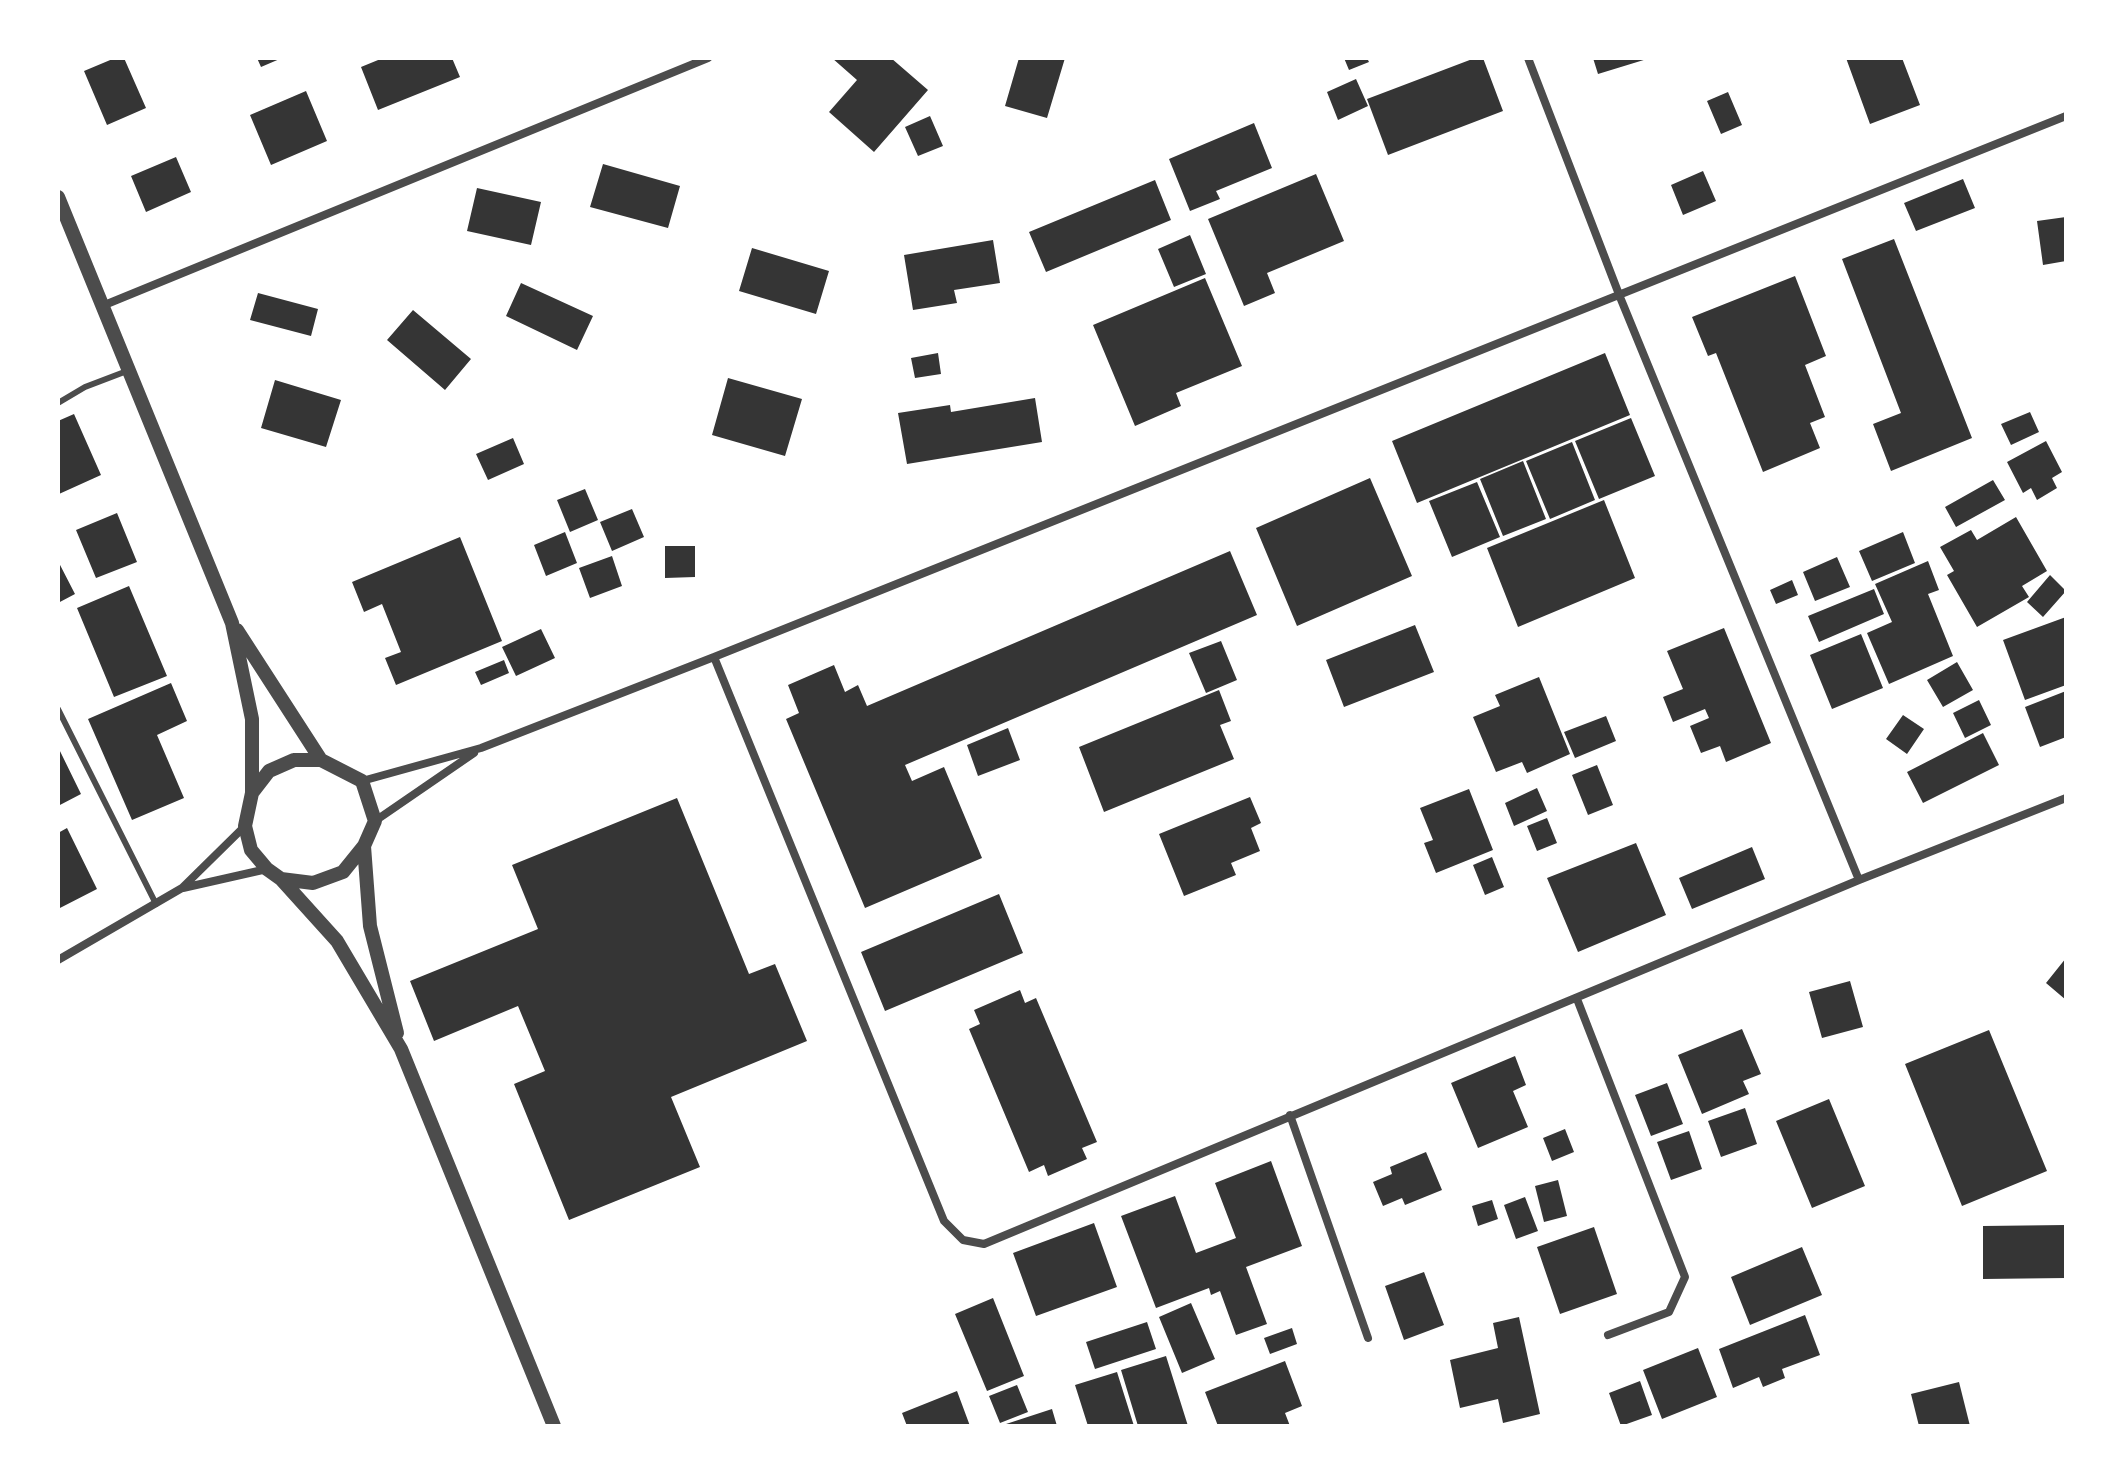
<!DOCTYPE html>
<style>
body{margin:0}
#map{position:relative;width:2124px;height:1484px;overflow:hidden;background:#fff;font-family:Inter,sans-serif}
canvas{display:block}
.frame{position:absolute;inset:0;border:60px solid #fff;pointer-events:none}
</style>
<div id="map">
<canvas width="2124" height="1484"></canvas>
<div class="frame"></div>
</div>
<script>
const ctx = document.querySelector('canvas').getContext('2d');
ctx.lineJoin = 'round';
function fill(path, color) {
  ctx.fillStyle = color;
  ctx.fill(path, 'evenodd');
}
function poly(rows) {
  const path = new Path2D();
  for (const r of rows) {
    path.moveTo(r[0], r[1]);
    for (let i = 2; i < r.length; i += 2) path.lineTo(r[i], r[i + 1]);
  }
  return path;
}
function strokePath(path, color, width, dash) {
  ctx.strokeStyle = color;
  ctx.lineWidth = width;
  ctx.lineCap = dash ? 'butt' : 'round';
  ctx.setLineDash(dash || []);
  ctx.stroke(path);
}
const building = poly([
 [115,58,124,58,146,108,107,125,84,71],
 [257,58,282,58,261,67],
 [383,58,452,58,460,77,378,110,361,67],
 [832,58,891,58,928,90,874,152,829,112,857,80],
 [1019,58,1065,58,1047,118,1005,106],
 [1344,58,1367,58,1369,62,1349,70],
 [1475,58,1483,58,1503,111,1388,155,1367,99],
 [1593,58,1647,58,1647,59,1598,74],
 [1846,58,1902,58,1920,105,1870,124],
 [1356,79,1368,106,1338,120,1327,92],
 [306,91,327,141,271,165,250,115],
 [1728,92,1742,125,1721,134,1707,101],
 [930,116,943,146,918,156,905,127],
 [1254,123,1272,168,1216,191,1220,199,1190,211,1169,159],
 [176,157,191,192,146,212,131,176],
 [603,164,680,186,668,228,590,207],
 [1703,171,1716,201,1683,215,1671,185],
 [1316,174,1344,241,1267,273,1275,293,1244,306,1208,219],
 [1963,179,1975,208,1916,231,1904,203],
 [1155,180,1171,220,1046,272,1029,232],
 [477,188,541,202,531,245,467,231],
 [2066,217,2066,261,2043,265,2037,221],
 [1190,235,1206,274,1174,287,1158,249],
 [1894,239,1972,438,1891,471,1873,424,1901,413,1842,259],
 [993,240,1000,283,954,290,957,303,913,310,904,255],
 [752,248,829,271,816,314,739,291],
 [1795,276,1826,356,1805,365,1825,417,1810,423,1820,448,1763,472,1716,353,1708,356,1692,317],
 [1205,278,1242,366,1176,393,1181,406,1135,426,1093,325],
 [521,283,593,316,577,350,506,316],
 [258,293,318,309,311,336,250,320],
 [413,310,471,359,445,390,387,340],
 [938,353,941,374,915,378,911,358],
 [1605,353,1630,415,1417,503,1392,441],
 [728,378,802,399,785,456,712,435],
 [275,380,341,400,326,447,261,428],
 [1035,398,1042,442,907,464,898,413,950,405,951,412],
 [2030,412,2039,432,2011,445,2001,424],
 [74,414,101,475,59,494,58,421],
 [1631,418,1655,476,1599,499,1575,441],
 [513,438,524,464,488,480,476,454],
 [2046,441,2062,472,2052,478,2057,488,2037,500,2031,488,2023,493,2007,462],
 [1572,442,1595,500,1550,519,1526,461],
 [1523,461,1546,519,1503,536,1480,479],
 [1370,478,1412,576,1297,626,1256,528],
 [1993,480,2005,500,1956,527,1945,507],
 [1477,482,1500,537,1452,557,1429,501],
 [585,489,598,520,570,532,557,500],
 [1604,500,1635,578,1518,627,1487,548],
 [632,509,644,537,612,551,600,522],
 [117,513,137,562,96,578,76,530],
 [2016,517,2047,571,2022,586,2029,597,1977,627,1947,575,1954,571,1940,547,1971,530,1977,540],
 [565,532,577,563,546,576,534,545],
 [1903,532,1915,563,1872,581,1859,551],
 [460,537,502,641,396,685,385,658,401,652,382,604,364,612,352,582],
 [665,546,695,546,695,577,665,578],
 [1230,551,1257,615,905,765,912,781,944,767,982,858,865,908,786,719,799,713,788,685,834,665,845,692,858,685,867,706],
 [612,556,622,586,590,598,579,568],
 [1837,557,1850,587,1815,601,1803,572],
 [58,561,75,594,58,603],
 [1928,561,1939,590,1928,594,1953,656,1889,684,1867,633,1892,622,1875,584],
 [2050,575,2066,591,2043,617,2027,602],
 [1792,580,1798,595,1776,604,1770,590],
 [129,586,167,676,114,697,77,608],
 [1874,589,1884,614,1819,642,1808,616],
 [2066,617,2066,685,2025,700,2003,640],
 [1415,625,1434,672,1344,707,1326,660],
 [1724,628,1771,743,1726,762,1720,746,1701,753,1690,726,1709,718,1705,709,1673,722,1663,697,1683,689,1667,651],
 [541,629,555,658,516,676,502,647],
 [1861,634,1883,688,1832,709,1810,655],
 [1221,641,1237,680,1206,693,1189,653],
 [504,660,509,673,481,685,475,672],
 [1957,662,1973,690,1943,707,1927,680],
 [1539,677,1570,754,1527,773,1522,762,1496,772,1473,717,1500,706,1495,695],
 [171,683,187,721,157,735,184,798,132,820,88,719],
 [1219,690,1231,721,1220,725,1234,759,1104,812,1079,747],
 [2066,691,2066,737,2040,747,2025,707],
 [1979,700,1991,725,1965,738,1953,713],
 [1903,715,1924,729,1907,754,1886,739],
 [1606,716,1616,741,1575,758,1564,732],
 [1008,728,1020,760,978,776,967,745],
 [1983,733,1999,765,1923,803,1907,772],
 [58,747,81,794,58,806],
 [1597,765,1613,805,1588,815,1572,775],
 [1537,788,1547,811,1514,826,1505,803],
 [1469,789,1493,850,1436,873,1424,843,1433,840,1420,808],
 [1250,797,1261,823,1251,828,1260,851,1231,863,1236,875,1184,896,1159,834],
 [677,798,749,974,775,964,807,1041,671,1097,700,1167,569,1220,514,1084,545,1071,518,1006,434,1041,410,981,538,929,512,865],
 [1547,818,1557,843,1537,851,1527,826],
 [67,828,97,889,58,909,58,833],
 [1636,843,1666,915,1578,952,1547,878],
 [1752,847,1765,879,1692,909,1679,878],
 [1492,857,1504,887,1485,895,1473,865],
 [999,894,1023,953,885,1011,861,952],
 [2066,958,2066,1000,2046,983],
 [1850,981,1863,1027,1822,1038,1809,992],
 [1020,990,1025,1003,1036,998,1097,1142,1082,1148,1087,1159,1048,1176,1044,1165,1029,1172,969,1029,980,1024,974,1010],
 [1742,1029,1761,1074,1743,1081,1749,1094,1702,1114,1678,1055],
 [1989,1030,2047,1171,1962,1206,1905,1064],
 [1515,1056,1526,1085,1513,1091,1528,1127,1478,1148,1451,1083],
 [1667,1083,1683,1124,1651,1136,1635,1095],
 [1829,1099,1865,1186,1812,1208,1776,1121],
 [1745,1108,1757,1144,1721,1157,1708,1121],
 [1565,1129,1574,1152,1552,1161,1543,1138],
 [1689,1131,1702,1169,1671,1180,1657,1142],
 [1426,1152,1442,1190,1405,1205,1402,1198,1383,1206,1373,1182,1392,1174,1390,1167],
 [1271,1161,1302,1246,1246,1267,1267,1324,1236,1335,1220,1291,1211,1295,1209,1288,1156,1308,1121,1216,1175,1196,1196,1253,1236,1238,1215,1183],
 [1558,1180,1567,1216,1544,1222,1535,1186],
 [1525,1197,1538,1231,1516,1239,1504,1205],
 [1492,1200,1498,1219,1478,1226,1472,1206],
 [1094,1223,1117,1287,1036,1316,1013,1253],
 [2066,1225,2066,1278,1983,1279,1983,1226],
 [1594,1227,1617,1294,1560,1314,1537,1247],
 [1802,1247,1822,1295,1750,1325,1731,1277],
 [1424,1272,1444,1325,1404,1340,1385,1286],
 [993,1298,1024,1376,987,1391,955,1314],
 [1191,1303,1215,1359,1182,1373,1159,1317],
 [1805,1315,1820,1355,1782,1369,1785,1378,1763,1387,1759,1377,1733,1388,1719,1349],
 [1519,1317,1540,1414,1503,1423,1498,1399,1460,1408,1450,1360,1498,1348,1493,1323],
 [1147,1322,1156,1349,1095,1369,1086,1342],
 [1292,1328,1297,1344,1270,1354,1264,1338],
 [1698,1348,1717,1397,1662,1419,1643,1370],
 [1166,1356,1188,1426,1138,1426,1121,1370],
 [1285,1361,1302,1406,1285,1413,1290,1426,1218,1426,1205,1392],
 [1117,1372,1134,1426,1088,1426,1075,1385],
 [1640,1381,1652,1415,1621,1426,1609,1393],
 [1959,1382,1970,1426,1919,1426,1911,1394],
 [1017,1385,1028,1412,1000,1423,989,1396],
 [957,1391,970,1426,907,1426,902,1413],
 [1052,1409,1057,1426,1003,1426,1003,1425]
]);
const service = poly([
 [58,403,85,387,127,371],
 [58,709,156,904]
]);
const minor = poly([
 [1528,58,1620,297,1859,880],
 [102,306,708,58],
 [714,657,944,1221,963,1240,984,1244,1859,880,2066,798],
 [362,781,481,748,714,657,2066,116],
 [375,821,474,753],
 [183,888,267,869],
 [58,960,182,888,245,826],
 [1577,999,1685,1277,1669,1312,1608,1335],
 [1290,1115,1368,1338]
]);
const tertiary = poly([
 [58,197,232,623,252,719,252,793],
 [237,630,321,760],
 [294,760,321,760,362,781,375,821,364,846,343,872,313,883,281,879,267,869,251,850,245,826,252,793,269,771,294,760],
 [364,846,370,926,397,1033],
 [281,879,337,941,401,1049,554,1426]
]);
fill(building, '#353535');
strokePath(service, '#4c4c4c', 6);
strokePath(minor, '#4c4c4c', 8);
strokePath(tertiary, '#4c4c4c', 14);
</script>
